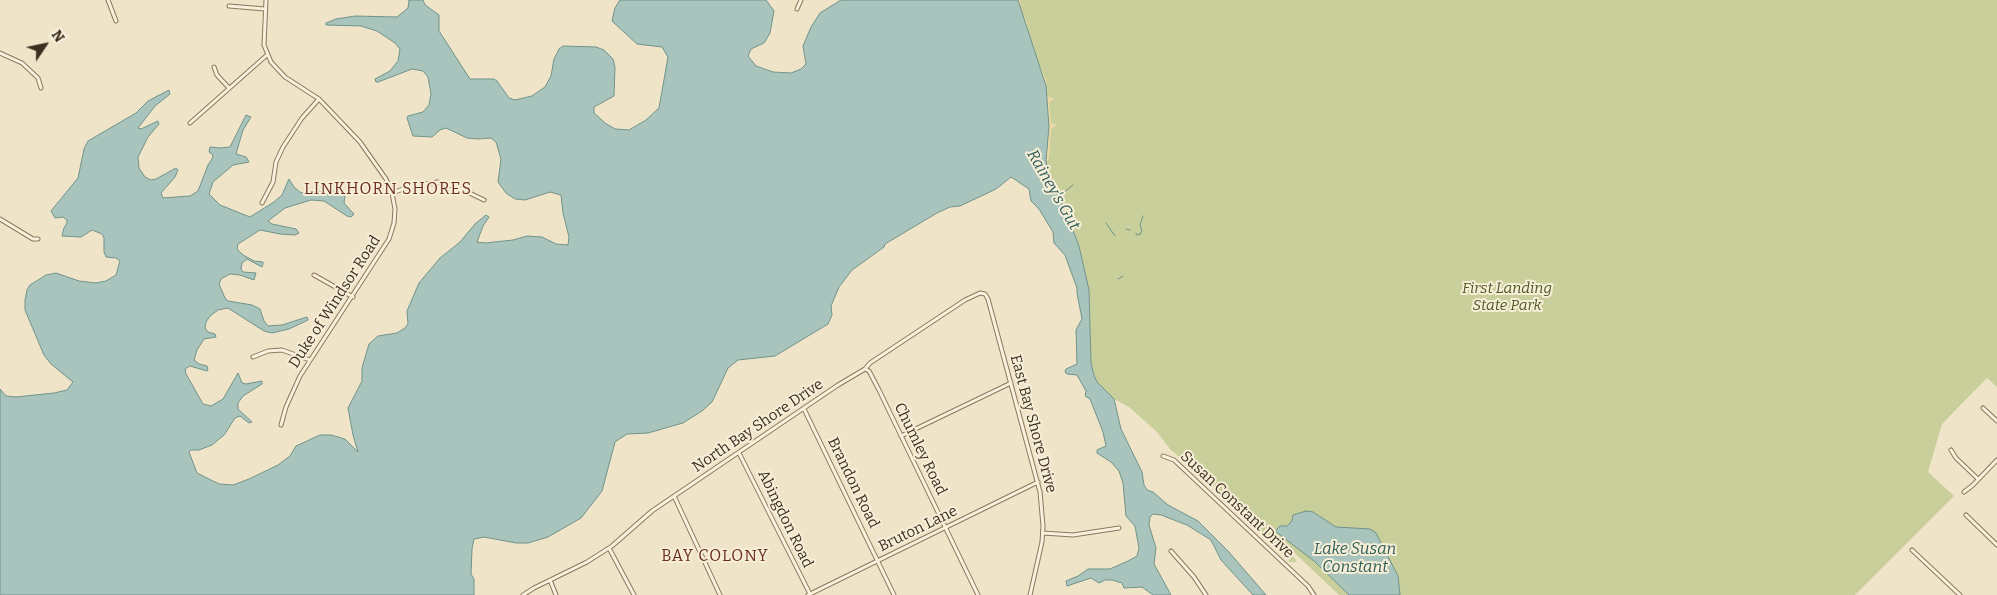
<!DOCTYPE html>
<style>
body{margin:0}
#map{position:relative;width:1997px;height:595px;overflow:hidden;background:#f0e4c8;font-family:Bitter,serif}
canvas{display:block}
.north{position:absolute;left:20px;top:20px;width:50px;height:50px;-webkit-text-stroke:4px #f7eed8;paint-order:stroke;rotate:56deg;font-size:14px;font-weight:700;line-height:20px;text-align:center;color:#3d2e20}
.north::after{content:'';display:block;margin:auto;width:18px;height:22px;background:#3d2e20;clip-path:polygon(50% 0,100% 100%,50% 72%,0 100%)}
</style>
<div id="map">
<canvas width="1997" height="595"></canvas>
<div class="north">N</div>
</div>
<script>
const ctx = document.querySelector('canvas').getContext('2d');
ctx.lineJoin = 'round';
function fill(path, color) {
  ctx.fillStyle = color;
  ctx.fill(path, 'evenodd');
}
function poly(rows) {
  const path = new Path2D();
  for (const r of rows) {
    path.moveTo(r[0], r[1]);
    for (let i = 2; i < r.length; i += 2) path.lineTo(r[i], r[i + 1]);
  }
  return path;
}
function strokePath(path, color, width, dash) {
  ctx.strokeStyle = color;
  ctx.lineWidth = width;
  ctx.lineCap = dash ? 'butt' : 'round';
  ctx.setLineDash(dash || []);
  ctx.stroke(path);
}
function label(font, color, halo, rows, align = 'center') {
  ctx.font = font + ' Bitter,serif';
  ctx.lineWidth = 4;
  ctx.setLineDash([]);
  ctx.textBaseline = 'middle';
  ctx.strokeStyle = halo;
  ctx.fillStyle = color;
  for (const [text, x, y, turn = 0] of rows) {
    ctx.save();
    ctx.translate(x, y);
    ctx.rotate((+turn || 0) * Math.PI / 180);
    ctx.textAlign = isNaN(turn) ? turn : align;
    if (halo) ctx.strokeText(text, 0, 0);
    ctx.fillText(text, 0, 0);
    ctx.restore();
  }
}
const green = poly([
 [1018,0,1997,0,1997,387,1987,378,1942,424,1928,472,1954,496,1855,595,1339,595,1283,542,1297,562,1290,562,1243,513,1170,449,1157,432,1129,407,1114,399,1097,382,1091,363,1089,290,1079,246,1071,225,1065,214,1063,202,1052,190,1049,180,1046,160,1043,76,1031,46]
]);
const sand = poly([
 [1016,0,1020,0,1022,12,1027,22,1029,33,1034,47,1032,49,1046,79,1047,96,1055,99,1049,102,1051,123,1057,125,1051,129,1049,158,1046,163,1047,169,1049,170,1050,184,1056,194,1059,193,1054,198,1051,195,1046,171,1035,59]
]);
const water = poly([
 [409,0,423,0,425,5,439,15,439,31,470,79,494,79,497,81,509,98,515,100,532,96,545,87,551,76,554,59,559,49,563,46,596,47,604,50,613,59,615,67,614,96,594,107,594,113,605,123,615,129,629,130,646,120,659,108,668,57,662,47,637,44,612,21,615,8,620,0,766,0,774,11,770,33,764,43,751,49,748,56,756,66,773,72,791,73,801,69,806,64,803,46,811,27,820,13,841,0,1018,0,1046,86,1049,127,1046,160,1049,180,1052,190,1060,197,1065,214,1071,225,1079,246,1089,290,1091,363,1094,375,1097,382,1114,399,1121,429,1142,472,1144,485,1147,490,1153,492,1168,505,1198,521,1228,551,1266,595,1253,595,1221,560,1211,540,1187,525,1161,515,1153,514,1150,517,1149,525,1156,548,1154,564,1171,595,1153,595,1142,587,1124,588,1122,583,1112,580,1105,580,1099,583,1091,578,1067,586,1066,581,1078,576,1088,569,1110,569,1128,561,1137,556,1139,548,1135,526,1126,516,1123,483,1119,471,1111,462,1097,453,1097,450,1106,446,1103,432,1090,399,1085,396,1086,391,1077,375,1067,374,1065,372,1066,369,1077,364,1076,330,1082,319,1077,293,1077,288,1065,255,1054,243,1053,232,1039,209,1031,201,1029,189,1011,177,996,189,960,206,950,207,937,213,885,244,884,247,852,270,839,287,831,306,832,315,828,324,775,356,738,360,728,368,712,402,702,411,683,423,648,433,627,434,615,442,602,491,581,518,548,537,528,543,516,543,484,537,474,539,472,549,471,574,474,579,474,595,0,595,0,389,6,396,16,397,54,393,67,390,73,382,51,364,44,355,25,310,25,300,27,290,30,285,46,275,56,273,79,281,96,283,106,281,116,275,120,261,116,258,106,257,104,252,104,238,102,234,92,230,81,237,62,236,64,228,67,223,67,220,63,217,55,218,51,211,78,178,84,149,88,141,136,113,148,101,169,90,170,94,155,106,138,128,141,129,158,121,159,124,148,137,138,157,139,168,145,177,151,180,156,179,176,168,178,170,175,177,161,193,163,198,190,196,198,191,208,165,212,159,213,155,209,152,210,147,221,148,230,147,246,115,251,117,243,130,236,154,246,157,249,162,233,165,213,182,209,194,220,205,250,217,274,202,282,195,289,179,294,187,301,193,315,190,328,194,338,190,342,192,345,196,344,203,354,214,351,217,347,216,324,201,311,200,285,208,268,221,272,224,296,229,299,233,295,235,280,234,260,230,238,244,237,249,243,255,254,261,263,262,263,264,262,267,247,259,242,263,241,269,243,272,256,273,254,280,240,275,230,274,221,279,219,284,225,298,228,301,252,305,260,309,264,321,268,326,282,325,307,317,308,320,289,329,272,333,264,331,228,308,218,310,210,316,206,322,205,328,208,332,215,334,216,337,204,339,197,350,194,360,199,364,207,366,208,370,207,371,190,366,185,369,186,374,203,404,211,406,223,399,238,373,242,383,246,384,262,381,262,384,243,396,238,403,238,409,252,422,249,423,240,416,235,418,224,435,212,445,199,450,191,450,189,452,197,473,219,484,233,485,249,479,278,465,290,456,296,446,320,435,331,435,345,439,358,452,353,435,348,408,362,381,362,368,369,344,378,336,397,333,405,328,408,324,407,311,419,283,440,258,460,242,475,224,486,215,489,217,483,226,477,242,485,243,513,240,527,236,542,237,556,244,568,245,569,237,563,213,561,195,550,192,525,200,515,199,506,193,498,182,501,159,496,142,491,138,478,139,467,138,446,128,440,130,432,137,413,136,407,118,408,116,423,112,429,105,431,94,428,77,423,71,412,69,378,82,376,82,375,79,390,71,398,61,400,49,395,43,377,31,361,26,326,25,326,23,336,19,355,16,397,17,408,8,409,0],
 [1306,511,1313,512,1336,527,1370,529,1376,533,1398,576,1400,595,1349,595,1314,561,1275,531,1280,526,1287,526,1292,521,1293,515,1306,511]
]);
const stream = poly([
 [1062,194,1073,185],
 [1065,215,1069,215,1072,221],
 [1106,223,1115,236],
 [1126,229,1130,230],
 [1136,233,1137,235,1141,234],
 [1140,234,1142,231,1140,225,1143,216],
 [1118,279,1123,276]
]);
const minor = poly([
 [108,0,116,21],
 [266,0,264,45,271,62,285,77,319,99,360,142,386,179,392,193,395,209,394,223,389,239,300,376,286,407,281,425],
 [229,6,265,9],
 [797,9,801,0],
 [0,53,22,63,38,78,41,88],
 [214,67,217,75,229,88],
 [190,123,267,55],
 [392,193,409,187,437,182,457,187,484,200],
 [262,203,273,182,276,162,283,147,302,118,319,99],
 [0,219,33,239,38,239],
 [314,275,353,297],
 [253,357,268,351,282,350,310,360],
 [865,369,869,371,879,390,978,595],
 [1983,408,1997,421],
 [804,409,894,595],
 [901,436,1011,383],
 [1951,450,1956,458,1978,479],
 [739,453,810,594],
 [1163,456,1174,460,1308,586,1314,595],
 [1964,492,1973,485,1997,460],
 [674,496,720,595],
 [1966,515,1997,545],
 [1043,533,1073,535,1119,528],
 [609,548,634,595],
 [1912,550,1960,595],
 [1171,551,1194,577,1206,595],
 [550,580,556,595],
 [523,595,534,588,587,562,612,546,652,511,838,385,865,369,870,363,965,300,980,293,985,294,988,299,1040,492,1043,526,1042,542,1030,595],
 [808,595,1038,482]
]);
const parkNames = [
 ["First Landing",1507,289],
 ["State Park",1507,306]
];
const streetNames = [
 ["Duke of Windsor Road",335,302,-57],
 ["East Bay Shore Drive",1033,424,75],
 ["North Bay Shore Drive",758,426,-34],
 ["Chumley Road",920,449,64],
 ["Brandon Road",853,483,64],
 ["Susan Constant Drive",1237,505,43],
 ["Abingdon Road",785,519,64],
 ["Bruton Lane",918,529,-26]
];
const neighbourhoodNames = [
 ["LINKHORN SHORES",388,190],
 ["BAY COLONY",715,557]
];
const waterNames = [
 ["Rainey's Gut",1053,190,60],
 ["Lake Susan",1355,550],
 ["Constant",1355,568]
];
fill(green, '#c9cf9b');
fill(sand, '#ecd9a5');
fill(water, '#a9c4bc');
strokePath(water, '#6f938a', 1);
strokePath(stream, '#6f938a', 1);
strokePath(minor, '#8d765c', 5);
strokePath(minor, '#faf1dc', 3);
label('italic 15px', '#4d5a26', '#f7eed8', parkNames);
label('15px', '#3d2e20', '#f7eed8', streetNames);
ctx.letterSpacing = '1px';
label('16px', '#6b2e1e', '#f7eed8', neighbourhoodNames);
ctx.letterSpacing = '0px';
label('italic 16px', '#2f5d5a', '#f7eed8', waterNames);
</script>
